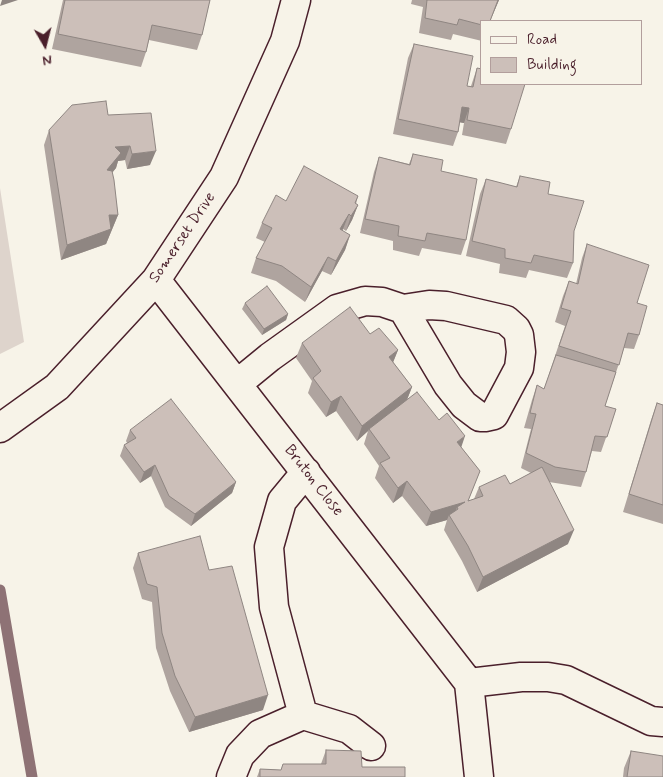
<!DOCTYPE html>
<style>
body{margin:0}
#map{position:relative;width:663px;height:777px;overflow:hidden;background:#f7f3e8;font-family:Mynerve,sans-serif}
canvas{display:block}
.legend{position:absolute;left:480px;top:20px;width:162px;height:65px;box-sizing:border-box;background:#f7f3e8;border:1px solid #b29e9c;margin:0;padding:6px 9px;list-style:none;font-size:15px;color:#4a1f2b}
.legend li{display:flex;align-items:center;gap:10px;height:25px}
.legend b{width:25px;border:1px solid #b29e9c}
.north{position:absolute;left:20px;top:20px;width:50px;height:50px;-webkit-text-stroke:4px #f7f3e8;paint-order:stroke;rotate:172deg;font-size:14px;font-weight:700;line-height:20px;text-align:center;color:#4a1f2b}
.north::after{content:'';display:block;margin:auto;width:18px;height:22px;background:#4a1f2b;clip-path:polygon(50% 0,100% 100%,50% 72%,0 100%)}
</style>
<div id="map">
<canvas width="663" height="777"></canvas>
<ul class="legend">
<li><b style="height:6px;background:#f7f3e8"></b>Road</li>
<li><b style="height:14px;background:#ccbfb9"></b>Building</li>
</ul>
<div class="north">N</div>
</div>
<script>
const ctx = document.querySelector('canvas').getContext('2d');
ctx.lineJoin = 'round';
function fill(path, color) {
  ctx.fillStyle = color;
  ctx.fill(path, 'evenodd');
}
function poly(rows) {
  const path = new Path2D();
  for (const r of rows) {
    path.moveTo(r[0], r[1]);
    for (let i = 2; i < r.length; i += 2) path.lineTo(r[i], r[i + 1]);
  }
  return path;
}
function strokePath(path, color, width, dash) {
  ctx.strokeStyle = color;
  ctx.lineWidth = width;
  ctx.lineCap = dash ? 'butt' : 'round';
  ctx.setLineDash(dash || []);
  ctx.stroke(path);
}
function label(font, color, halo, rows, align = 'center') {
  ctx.font = font + ' Mynerve,sans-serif';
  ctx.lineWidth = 4;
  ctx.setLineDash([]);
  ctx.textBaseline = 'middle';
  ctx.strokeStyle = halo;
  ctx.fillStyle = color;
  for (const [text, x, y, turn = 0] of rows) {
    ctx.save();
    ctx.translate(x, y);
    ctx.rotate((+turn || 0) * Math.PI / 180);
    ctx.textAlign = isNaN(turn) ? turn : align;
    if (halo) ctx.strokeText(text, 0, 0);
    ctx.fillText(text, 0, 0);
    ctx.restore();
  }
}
const green = poly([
 [0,188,24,342,0,354]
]);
const stream = poly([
 [0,590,32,777]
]);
const minor = poly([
 [156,280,469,683],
 [237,384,270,357,337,309,365,301,382,302,403,309,429,305,446,306,506,320,516,329,519,335,521,352,519,368,494,415,485,417,480,417,464,405,448,385,403,309],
 [0,428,57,387,156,280,224,177,285,41,296,0],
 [469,683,521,677,548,677,566,680,651,721,663,722],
 [469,683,479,777],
 [303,715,349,729,371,746],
 [231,777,240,755,260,734,303,715,274,607,269,547,282,501,306,472]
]);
const wall = poly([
 [63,0,210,0,202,35,197,50,149,40,146,52,141,67,52,49],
 [412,0,499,0,490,21,482,21,482,41,453,34,451,40,419,33,423,7,411,4],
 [414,44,467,86,471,86,477,68,511,129,506,144,462,135,464,123,460,122,458,132,453,146,393,134,408,58],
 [108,115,150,165,127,169,125,160,118,161,116,168,112,173,118,215,106,244,61,260,44,145,49,130],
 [413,154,441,171,466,240,461,255,422,248,419,256,393,250,393,241,360,233,374,172,379,157,409,164],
 [520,176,548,194,574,231,573,263,567,278,529,270,526,278,499,273,500,264,466,256,480,194,486,179,516,187],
 [358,196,356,204,358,205,352,220,346,231,343,229,342,231,350,235,345,250,331,275,322,271,305,302,276,281,251,273,256,258,265,242,256,238,262,223,286,201],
 [587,244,637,303,639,335,634,349,624,348,605,406,616,409,601,452,592,451,586,472,581,487,549,482,568,544,477,592,462,561,444,530,447,520,426,526,402,496,393,503,375,478,379,466,364,444,368,431,357,441,336,411,326,417,308,393,312,381,296,358,302,343,370,334,398,350,393,362,412,387,407,400,461,447,480,471,468,501,474,499,479,487,510,484,531,473,521,468,531,429,524,428,532,400,537,385,544,389,565,326,555,322,563,296,569,281,576,284,582,258],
 [245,303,288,314,286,320,262,335,242,309],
 [657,403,663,405,663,524,623,512,651,420],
 [130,430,236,482,232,493,191,526,165,507,151,476,140,483,120,456,124,445,127,443,126,441],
 [138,553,209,570,263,710,189,732,170,691,156,648,152,602,142,599,133,568],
 [326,750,362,767,405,777,257,777,260,769,281,770,283,764,321,764],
 [631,751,663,777,623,777,624,768]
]);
const shadedWall = poly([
 [2,0,18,0,0,6],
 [498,0,499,0,490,21],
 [462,107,469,108,464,123,457,122],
 [130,146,125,160,118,161,116,168,102,185,115,147],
 [156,151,150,165,127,169,132,154],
 [358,205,352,220,346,231,351,216],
 [349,214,343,229,335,244,340,229],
 [109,215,118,215,106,244,61,260,67,245],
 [350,235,345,250,331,275,336,261],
 [328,257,322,271,305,302,311,287],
 [288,314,286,320,262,335,264,329],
 [398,350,392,365,389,357],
 [412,387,406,402,369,429,368,431,357,441,362,426],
 [341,396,336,411,326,417,331,402],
 [465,436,460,451,457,442],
 [155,465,151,476,140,483,144,472],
 [407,481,402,496,393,503,398,488],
 [236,482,232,493,191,526,195,514],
 [465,502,458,509,457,507,453,519,449,515,447,520,426,526,431,512],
 [574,530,568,544,477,592,483,577],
 [268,695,263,710,189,732,195,717]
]);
const building = poly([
 [65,0,210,0,202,35,152,25,146,52,58,34,65,0],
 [427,0,498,0,490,21,482,21,482,25,459,19,457,25,425,18,427,0],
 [414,44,473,56,467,86,473,87,477,68,482,69,482,84,525,84,511,129,467,120,469,108,462,107,458,132,398,119,414,44],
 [106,101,108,115,151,113,156,151,132,154,130,146,115,147,121,153,107,170,112,171,114,180,118,215,109,215,111,229,67,245,49,130,72,105,106,101],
 [413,154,443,160,441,171,477,179,466,240,427,233,425,241,398,236,399,226,365,219,379,157,410,165,413,154],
 [304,166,358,196,355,203,358,205,351,216,349,214,340,229,350,235,336,261,328,257,311,287,282,266,256,258,272,228,262,223,276,195,286,201,304,166],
 [520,176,550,182,548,194,584,201,574,231,573,263,534,255,531,263,505,258,505,249,472,241,486,179,517,187,520,176],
 [587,244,649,265,637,303,647,306,639,335,628,333,619,365,559,346,571,311,561,308,569,281,578,284,587,244],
 [267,286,288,314,264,329,245,303,267,286],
 [350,307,370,334,379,328,398,350,389,357,412,387,362,426,341,396,331,402,313,378,321,371,302,343,350,307],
 [556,355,616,372,605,406,616,409,607,437,595,436,586,472,555,467,526,453,536,414,530,413,537,385,544,389,556,355],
 [417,392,439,420,447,413,465,436,457,442,480,471,468,501,483,496,479,487,505,475,510,484,542,467,574,530,483,577,468,546,449,515,458,509,457,507,465,502,431,512,407,481,398,488,380,463,390,458,369,429,417,392],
 [171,399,236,482,195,514,169,496,155,465,144,472,124,445,136,438,130,430,171,399],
 [657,403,663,405,663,505,629,494,657,403],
 [200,536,209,570,232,566,268,695,195,717,175,676,162,633,157,587,147,584,138,553,200,536],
 [326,750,361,751,362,767,405,767,405,777,260,777,260,769,281,770,283,764,326,764,326,750],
 [631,751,663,756,663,777,627,777,631,751]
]);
const streetNames = [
 ["Somerset Drive",183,238,-56],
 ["Bruton Close",313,481,52]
];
fill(green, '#ded4cc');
strokePath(stream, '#8e7275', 11);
strokePath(minor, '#4a1f2b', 31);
strokePath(minor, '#f7f3e8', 28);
fill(wall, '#afa49f');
fill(shadedWall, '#8f8682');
fill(building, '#ccbfb9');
strokePath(building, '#8f8682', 1);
label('16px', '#4a1f2b', '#f7f3e8', streetNames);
</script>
